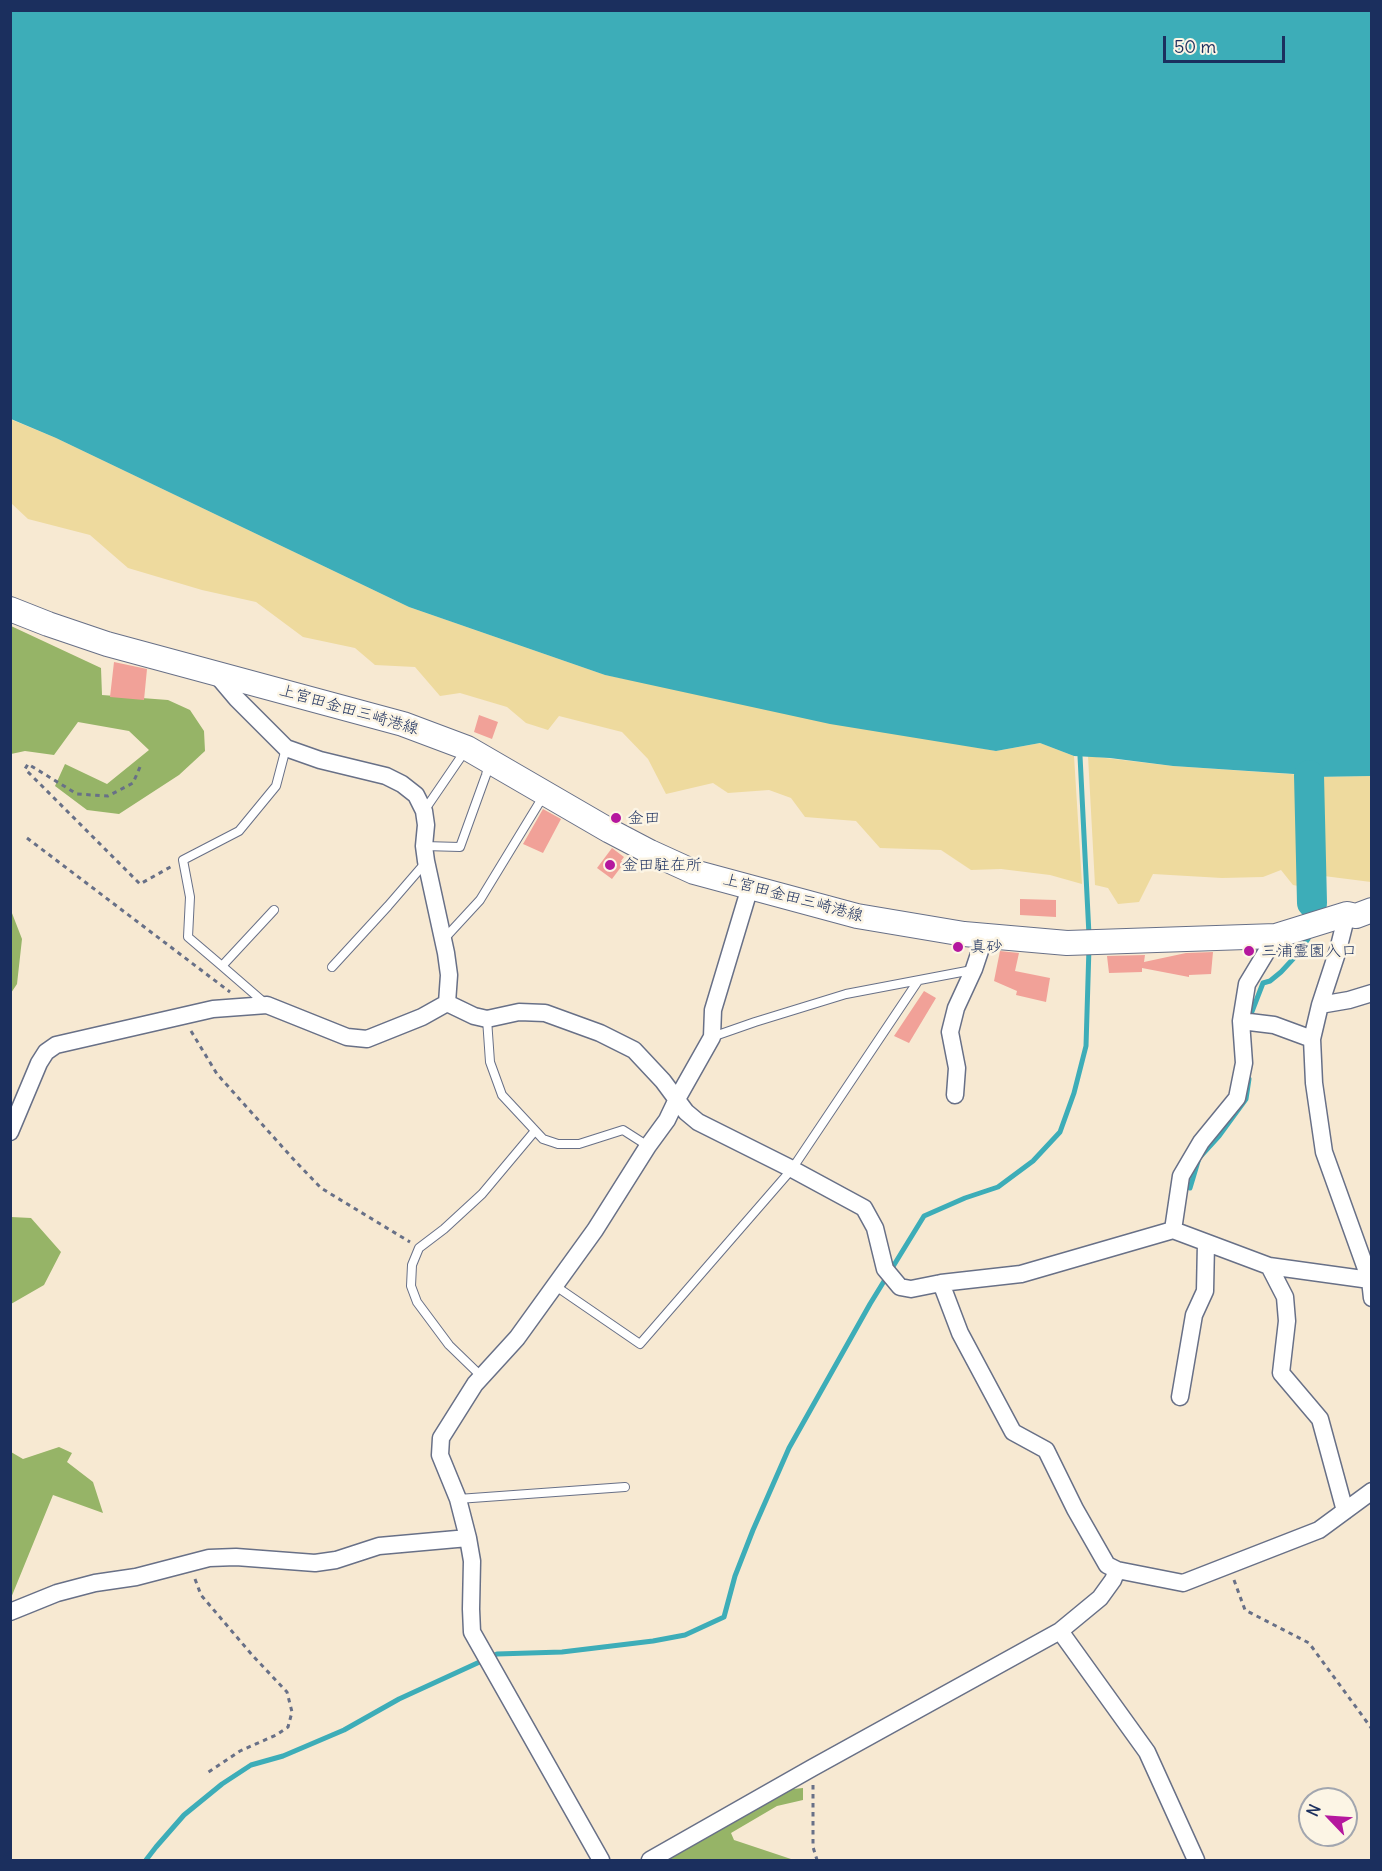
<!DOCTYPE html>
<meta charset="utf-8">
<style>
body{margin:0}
#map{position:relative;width:1382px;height:1871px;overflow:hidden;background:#f7e9d2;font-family:Delius,sans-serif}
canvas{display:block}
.frame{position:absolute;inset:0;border:12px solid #1b2f5e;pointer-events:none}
.north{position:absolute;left:1298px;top:1787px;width:60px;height:60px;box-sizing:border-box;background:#fcf5e5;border:2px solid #a2a6af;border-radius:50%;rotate:295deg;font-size:16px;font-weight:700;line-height:24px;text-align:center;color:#1b2f5e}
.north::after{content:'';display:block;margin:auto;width:21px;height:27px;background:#b5179e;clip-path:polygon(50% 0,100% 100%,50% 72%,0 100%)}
.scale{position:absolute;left:1163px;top:36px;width:122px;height:27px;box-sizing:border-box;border:3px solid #1b2f5e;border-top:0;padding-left:8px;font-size:18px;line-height:21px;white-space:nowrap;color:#1b2f5e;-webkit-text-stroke:4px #fcf5e5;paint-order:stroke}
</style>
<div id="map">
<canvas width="1382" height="1871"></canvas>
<div class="frame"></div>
<div class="north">N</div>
<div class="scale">50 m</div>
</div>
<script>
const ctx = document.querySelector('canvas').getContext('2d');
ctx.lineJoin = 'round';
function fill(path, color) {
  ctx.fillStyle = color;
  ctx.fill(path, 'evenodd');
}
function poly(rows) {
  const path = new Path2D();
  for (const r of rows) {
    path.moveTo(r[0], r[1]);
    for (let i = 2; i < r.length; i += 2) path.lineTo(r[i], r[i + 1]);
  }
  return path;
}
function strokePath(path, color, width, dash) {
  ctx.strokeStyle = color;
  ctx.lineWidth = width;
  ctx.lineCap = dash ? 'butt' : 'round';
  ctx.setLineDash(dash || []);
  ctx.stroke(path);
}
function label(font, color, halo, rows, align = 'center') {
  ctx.font = font + ' Delius,"Klee One",sans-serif';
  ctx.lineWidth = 5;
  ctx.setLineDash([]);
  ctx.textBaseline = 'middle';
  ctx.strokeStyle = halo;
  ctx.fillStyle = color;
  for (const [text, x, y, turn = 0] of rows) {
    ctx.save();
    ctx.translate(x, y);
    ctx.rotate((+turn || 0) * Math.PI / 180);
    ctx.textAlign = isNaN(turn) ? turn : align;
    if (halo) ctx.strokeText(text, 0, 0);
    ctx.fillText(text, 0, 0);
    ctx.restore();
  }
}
const forest = poly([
 [11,626,101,668,102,695,168,700,190,710,204,731,205,751,179,775,119,814,87,810,55,786,65,764,107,784,149,750,129,731,78,722,54,755,25,751,11,754],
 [10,908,22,939,17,984,11,993],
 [11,1217,31,1218,61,1252,44,1285,11,1304],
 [59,1447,72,1453,67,1462,93,1482,103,1513,53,1495,11,1598,11,1452,23,1459],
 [803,1788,803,1800,777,1806,731,1833,734,1840,794,1860,666,1860,783,1790]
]);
const sand = poly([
 [10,419,56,438,409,607,605,675,996,751,1040,743,1074,756,1082,884,1050,875,1001,869,971,870,941,850,880,848,856,821,805,817,791,798,769,790,728,793,713,783,666,794,648,759,622,732,559,716,548,730,526,723,507,707,460,693,440,696,415,667,375,665,355,648,303,637,256,602,202,590,128,568,90,535,28,519,11,503],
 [1088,756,1173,766,1305,775,1308,888,1293,885,1281,870,1263,877,1222,878,1153,874,1139,902,1118,904,1108,888,1095,885],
 [1371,776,1371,882,1316,875,1313,777]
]);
const water = poly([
 [10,11,1371,11,1371,776,1313,777,1309,775,1173,766,1110,758,1074,756,1040,743,996,751,830,724,605,675,409,607,56,438,11,419]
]);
const stream = poly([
 [1080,756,1089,935],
 [1251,1014,1263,983,1270,981,1281,972,1293,959,1308,939],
 [1190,1188,1199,1158,1219,1136,1246,1099,1249,1079],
 [146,1860,156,1847,184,1815,222,1784,251,1765,283,1756,344,1730,399,1699,497,1654,562,1652,653,1641,685,1635,724,1617,735,1576,753,1530,789,1448,870,1304,924,1216,965,1198,998,1187,1033,1161,1060,1132,1074,1093,1086,1046,1089,947]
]);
const river = poly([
 [1309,775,1312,903]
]);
const building = poly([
 [114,662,147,669,144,700,110,697],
 [479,715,498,722,492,739,474,732],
 [543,809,561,819,543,853,523,844],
 [612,848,624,857,621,861,624,863,612,879,597,868],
 [1020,899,1056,900,1056,917,1020,915],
 [1000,951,1019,953,1015,971,1050,978,1046,1002,1016,995,1017,991,994,981],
 [1213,952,1211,974,1189,975,1189,977,1142,968,1142,972,1109,973,1107,956,1145,955,1144,962,1186,953],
 [924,991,936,998,909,1043,894,1036]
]);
const path = poly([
 [140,767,133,783,108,796,77,794,28,764,25,769,140,884,174,865],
 [27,838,230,992],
 [191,1031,217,1074,295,1161,321,1188,410,1242],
 [195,1579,201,1595,253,1656,287,1692,292,1712,288,1727,276,1735,240,1751,207,1773],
 [1234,1580,1245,1610,1309,1643,1372,1729],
 [813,1785,813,1847,817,1860]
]);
const service = poly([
 [424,811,465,751],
 [424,846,460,847,486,775,489,763],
 [274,910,222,966,188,937,190,897,183,860,239,831,276,786,286,748],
 [444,939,480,900,544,795],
 [222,966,267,1005],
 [332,967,388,906,426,862],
 [487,1019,490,1062,502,1095,543,1139,558,1144,579,1144,623,1130,648,1146],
 [712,1037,755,1022,846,994,972,970],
 [554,1285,640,1344,792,1169,918,981],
 [481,1376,449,1345,417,1302,411,1286,412,1265,419,1248,444,1229,482,1194,534,1132],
 [458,1499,625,1487]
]);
const minor = poly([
 [215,673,237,699,286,748,320,760,386,776,402,784,416,795,424,811,426,825,424,846,426,861,446,953,449,975,447,1003],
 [1347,914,1338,950,1320,1005,1312,1039,1314,1083,1324,1152,1370,1280,1372,1298],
 [447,1003,474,1016,487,1019,519,1012,545,1013,600,1033,634,1050,663,1081,686,1112,698,1122,792,1169,864,1208,875,1228,885,1269,900,1287,911,1289,941,1283,1021,1274,1173,1230,1269,1266,1370,1280],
 [1320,1005,1349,1000,1372,993],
 [1241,1021,1274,1025,1312,1039],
 [955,1095,957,1068,950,1032,956,1008,974,969,985,936],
 [10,1132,39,1063,46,1052,56,1045,213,1009,267,1005,347,1037,367,1039,422,1017,447,1003],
 [1173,1230,1181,1176,1201,1142,1237,1098,1244,1063,1241,1021,1247,984,1276,936],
 [1269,1266,1285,1297,1287,1321,1281,1373,1320,1419,1345,1511],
 [941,1283,960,1333,1013,1432,1046,1450,1075,1509,1107,1565,1117,1570,1183,1583,1319,1530,1372,1491],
 [1180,1397,1194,1315,1205,1291,1206,1243],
 [10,1612,57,1593,95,1583,136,1577,209,1558,236,1557,315,1563,336,1560,379,1546,468,1538],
 [1060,1631,1147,1752,1196,1860],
 [601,1860,472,1632,471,1609,472,1561,468,1538,458,1499,440,1455,441,1438,475,1384,517,1338,595,1230,648,1146,667,1120,677,1099,712,1037,713,1010,750,887],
 [650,1860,812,1768,1060,1631,1100,1598,1113,1580,1117,1570]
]);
const secondary = poly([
 [10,609,48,624,107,644,403,724,467,748,610,831,650,852,694,872,857,916,964,934,1067,943,1276,936,1347,914,1356,916,1372,910]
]);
const markers = [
 [616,818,6,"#b5179e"],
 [610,865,6,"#b5179e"],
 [958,947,6,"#b5179e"],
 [1249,951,6,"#b5179e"]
];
const streetNames = [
 ["上宮田金田三崎港線",349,710,16],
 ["上宮田金田三崎港線",793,898,15]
];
const poiNames = [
 ["金田",628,818],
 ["金田駐在所",622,865],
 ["真砂",970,947],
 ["三浦霊園入口",1261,951]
];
fill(forest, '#96b467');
fill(sand, '#eeda9e');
fill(water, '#3dadb8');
strokePath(stream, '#3dadb8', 5);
strokePath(river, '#3dadb8', 30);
fill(building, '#f1a198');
strokePath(service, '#687087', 10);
strokePath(minor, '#687087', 19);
strokePath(secondary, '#687087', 26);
strokePath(path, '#687087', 3, [4.5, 4.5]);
strokePath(service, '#fff', 8);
strokePath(minor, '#fff', 16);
strokePath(secondary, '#fff', 24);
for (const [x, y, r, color] of markers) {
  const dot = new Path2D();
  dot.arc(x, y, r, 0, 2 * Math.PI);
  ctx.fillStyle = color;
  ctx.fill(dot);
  strokePath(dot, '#fcf5e5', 2);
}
label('16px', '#1b2f5e', '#fcf5e5', streetNames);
label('16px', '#1b2f5e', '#fcf5e5', poiNames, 'left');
</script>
